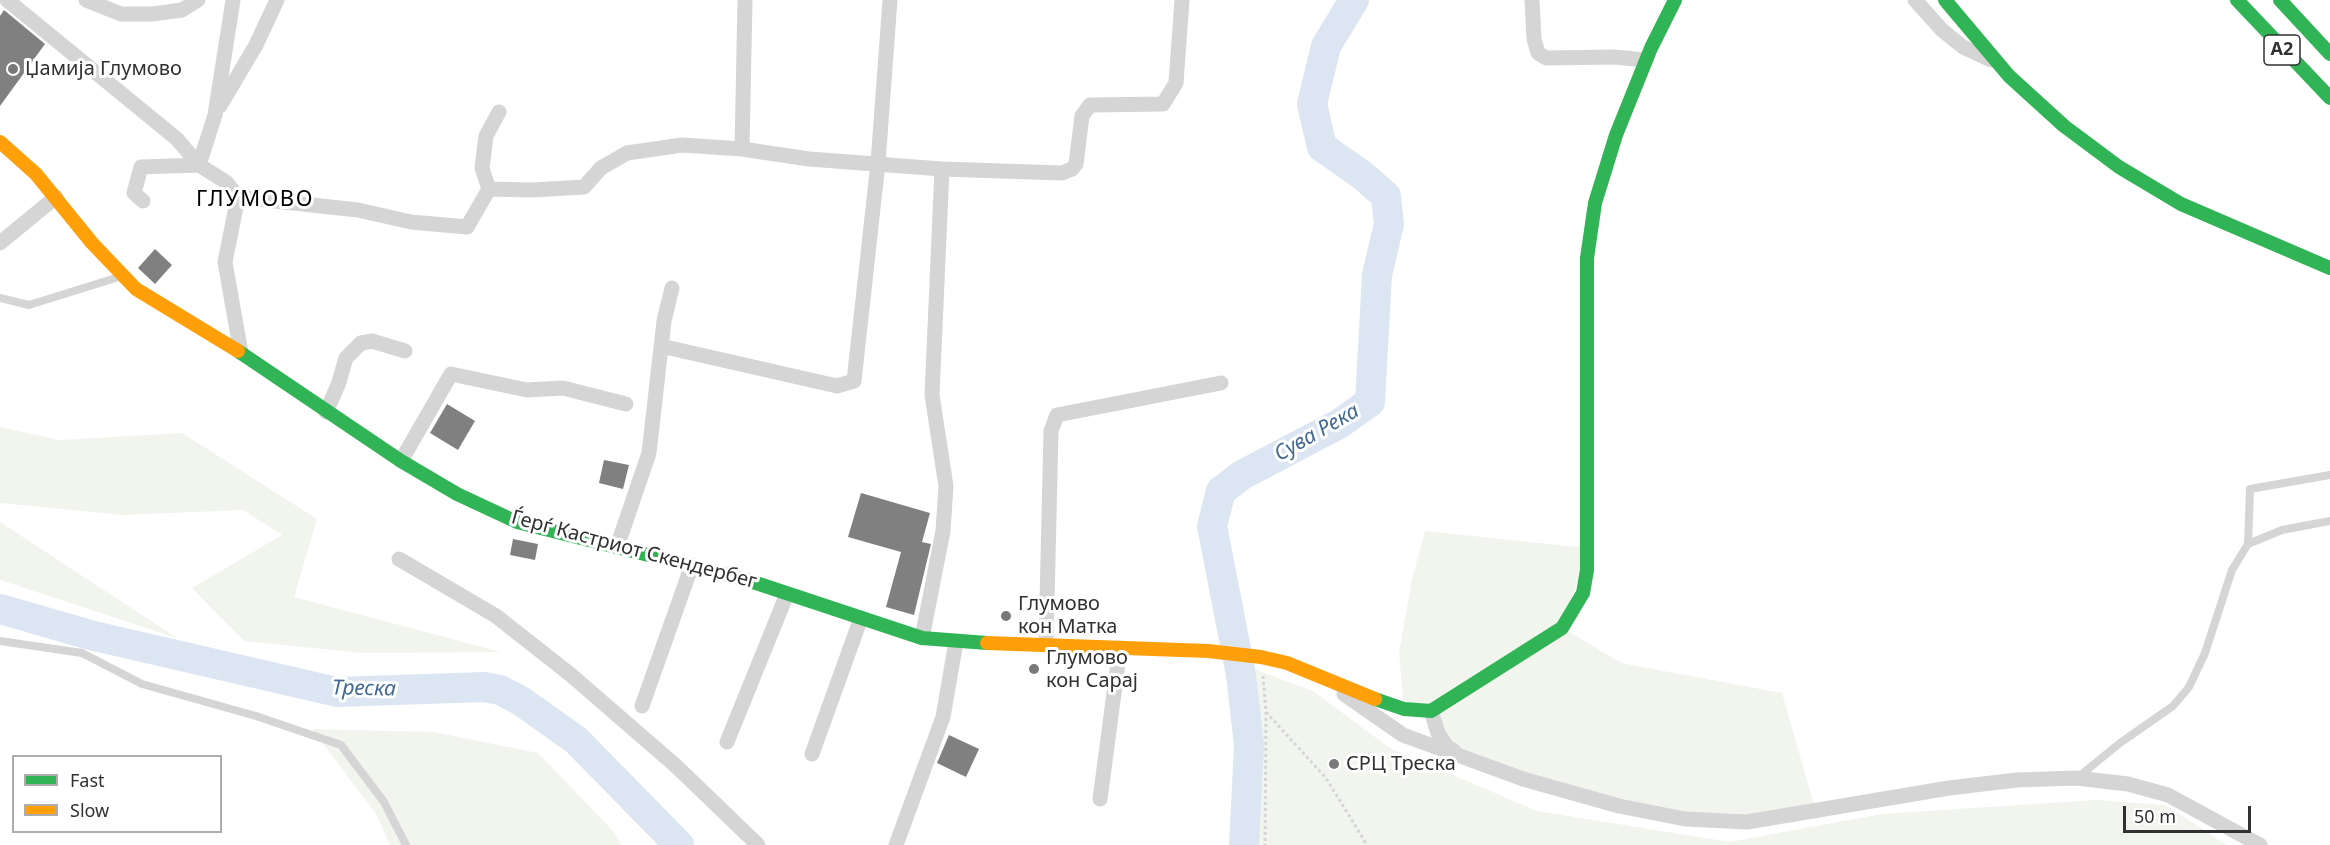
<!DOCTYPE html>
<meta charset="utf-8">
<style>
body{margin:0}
#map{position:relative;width:2330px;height:845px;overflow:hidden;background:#fff;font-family:"Noto Sans",sans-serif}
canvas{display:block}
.legend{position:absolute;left:12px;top:755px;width:210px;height:78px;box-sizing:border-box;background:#fff;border:2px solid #adadad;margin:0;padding:8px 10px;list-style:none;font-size:18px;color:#313131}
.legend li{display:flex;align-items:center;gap:12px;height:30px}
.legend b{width:30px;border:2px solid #adadad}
.scale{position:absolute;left:2123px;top:806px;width:128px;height:27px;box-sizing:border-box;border:3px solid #313131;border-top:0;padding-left:8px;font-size:18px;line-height:21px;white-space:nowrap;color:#313131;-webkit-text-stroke:4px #fff;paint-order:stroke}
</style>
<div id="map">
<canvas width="2330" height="845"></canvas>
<ul class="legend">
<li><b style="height:8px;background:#30b455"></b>Fast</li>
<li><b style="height:8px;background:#ff9f0a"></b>Slow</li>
</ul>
<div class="scale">50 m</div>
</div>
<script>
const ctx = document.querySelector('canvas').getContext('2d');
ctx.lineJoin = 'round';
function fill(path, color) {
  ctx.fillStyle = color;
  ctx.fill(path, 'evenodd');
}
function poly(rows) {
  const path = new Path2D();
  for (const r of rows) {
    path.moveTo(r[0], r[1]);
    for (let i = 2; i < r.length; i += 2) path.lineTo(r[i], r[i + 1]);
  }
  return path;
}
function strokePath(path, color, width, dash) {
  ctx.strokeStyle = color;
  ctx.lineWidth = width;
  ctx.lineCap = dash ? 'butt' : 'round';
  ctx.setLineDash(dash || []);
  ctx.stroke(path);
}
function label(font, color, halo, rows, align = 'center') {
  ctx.font = font + ' "Noto Sans",sans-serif';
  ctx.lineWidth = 6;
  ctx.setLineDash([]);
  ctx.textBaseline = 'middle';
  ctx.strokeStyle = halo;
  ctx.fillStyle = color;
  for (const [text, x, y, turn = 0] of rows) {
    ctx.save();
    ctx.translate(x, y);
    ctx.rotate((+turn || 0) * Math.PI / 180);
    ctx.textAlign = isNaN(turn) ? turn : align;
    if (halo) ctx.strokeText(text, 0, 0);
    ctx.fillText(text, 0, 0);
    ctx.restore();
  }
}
const green = poly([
 [0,427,60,440,182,433,317,519,294,597,501,652,362,653,244,641,192,588,282,535,243,510,123,515,0,503],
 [0,522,177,638,0,580],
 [1425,531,1587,548,1563,628,1621,663,1782,693,1816,812,1685,819,1462,756,1431,711,1404,709,1399,653,1412,579],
 [1243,665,1313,691,1390,748,1537,811,1730,842,1881,814,2096,800,2165,805,2227,845,1237,845,1243,742],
 [312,729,434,732,538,753,612,830,622,845,390,845,376,814]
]);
const river = poly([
 [0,609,90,635,337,692,484,687,500,690,521,701,576,740,679,845],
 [1244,845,1249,745,1241,675,1212,526,1221,491,1242,475,1339,424,1370,402,1377,275,1389,224,1386,196,1362,175,1322,147,1312,104,1326,46,1354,0]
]);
const building = poly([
 [4,10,45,44,0,106,0,16],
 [155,249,172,265,155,284,138,268],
 [447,404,475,421,458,450,430,433],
 [604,460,629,465,623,489,599,483],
 [861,493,930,513,922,542,931,544,914,615,886,607,901,552,848,537],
 [513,539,538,544,535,560,510,555],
 [949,735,979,749,966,777,937,763]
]);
const path = poly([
 [1263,676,1266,712,1265,845],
 [1266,712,1326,778,1367,845]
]);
const lane = poly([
 [0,298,29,305,119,277],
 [2248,544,2282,530,2330,521],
 [0,641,82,653,142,684,256,716,341,745,384,802,406,845],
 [2077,778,2120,743,2173,706,2189,687,2205,653,2232,570,2248,544,2250,489,2330,475]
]);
const street = poly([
 [7,0,177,139,199,165,226,182,238,197,358,210,411,222,467,227,489,189,482,168,486,136,499,112],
 [86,0,121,14,152,14,182,10,198,0],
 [1532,0,1534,39,1538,53,1546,58,1614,57,1646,60],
 [1915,0,1942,30,1963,47,1991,60],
 [220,106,256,45,277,0],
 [742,149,745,0],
 [489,189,532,190,584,187,601,168,627,153,682,145,742,149,809,159,942,169,1062,173,1072,169,1076,164,1082,116,1090,105,1163,104,1176,83,1182,0],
 [238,197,225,262,241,353],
 [143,201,134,193,141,167,199,165,215,115,233,0],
 [0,243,56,197],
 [661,346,837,386,854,381,878,163,890,0],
 [326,412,338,385,346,358,361,343,372,341,405,351],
 [401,461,451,374,527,390,563,388,626,404],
 [617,547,649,453,664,321,672,288],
 [399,559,496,616,571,675,676,766,758,845],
 [922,638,943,531,946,486,932,395,942,169],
 [1046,644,1051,431,1057,415,1221,383],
 [1344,694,1403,735,1523,779,1619,806,1685,819,1747,822,1949,788,2017,780,2076,778,2128,784,2168,795,2260,845],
 [642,706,692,565],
 [1431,711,1438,733,1447,747,1454,751],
 [727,742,787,594],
 [812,754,861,618],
 [1100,799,1120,648],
 [896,845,943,717,956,642]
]);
const fast = poly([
 [1945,0,2009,76,2064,126,2119,167,2181,204,2330,268],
 [2237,0,2330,98],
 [2280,0,2330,54],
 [238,351,401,461,457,494,517,522,744,579,922,638,987,643],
 [1375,699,1404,709,1431,711,1562,628,1583,593,1587,570,1587,258,1595,203,1616,135,1651,48,1675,0]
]);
const slow = poly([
 [0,142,36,174,92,243,136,289,238,351],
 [987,643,1208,651,1261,657,1287,663,1375,699]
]);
const markers = [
 [13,69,6,"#797979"],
 [1006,616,6,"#797979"],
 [1034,669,6,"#797979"],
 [1334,764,6,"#797979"]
];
const shields = [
 [2282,50,36]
];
const shieldNames = [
 ["A2",2282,50]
];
const poiNames = [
 ["Џамија Глумово",25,69],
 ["Глумово",1018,604],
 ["кон Матка",1018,627],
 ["Глумово",1046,658],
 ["кон Сарај",1046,681],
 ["СРЦ Треска",1346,764]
];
const streetNames = [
 ["Ѓерѓ Кастриот Скендербег",634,550,15]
];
const waterNames = [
 ["Сува Река",1317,433,-30],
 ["Треска",364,689,1]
];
const quarterNames = [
 ["ГЛУМОВО",255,200]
];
fill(green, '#f1f5ee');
strokePath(river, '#dce6f2', 30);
fill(building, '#808080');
strokePath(path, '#d5d5d5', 3, [3, 3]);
strokePath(lane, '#d5d5d5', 8);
strokePath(street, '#d5d5d5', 15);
strokePath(fast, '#30b455', 14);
strokePath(slow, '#ff9f0a', 14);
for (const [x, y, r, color] of markers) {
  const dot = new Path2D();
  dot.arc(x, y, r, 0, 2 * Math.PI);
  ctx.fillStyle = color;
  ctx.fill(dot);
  strokePath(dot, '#fff', 2);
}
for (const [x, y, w] of shields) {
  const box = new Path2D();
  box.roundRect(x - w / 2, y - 15, w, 30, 4.5);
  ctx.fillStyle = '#fff';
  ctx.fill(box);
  strokePath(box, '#313131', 1.5);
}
label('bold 18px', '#313131', null, shieldNames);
label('20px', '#313131', '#fff', poiNames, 'left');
label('20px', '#313131', '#fff', streetNames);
label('italic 21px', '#416991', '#fff', waterNames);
ctx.letterSpacing = '1.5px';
label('22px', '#000', '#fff', quarterNames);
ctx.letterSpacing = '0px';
</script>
